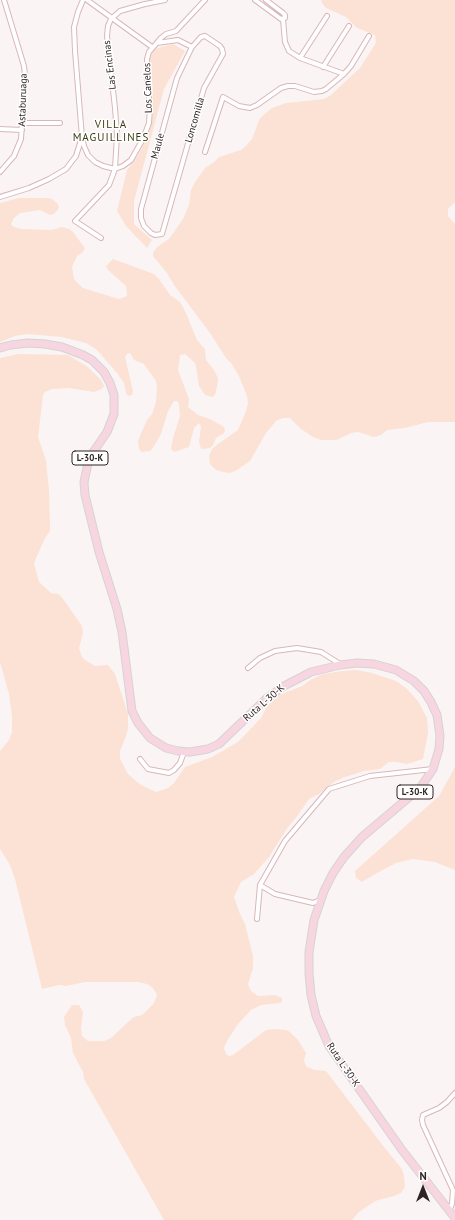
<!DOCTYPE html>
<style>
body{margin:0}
#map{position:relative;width:455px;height:1220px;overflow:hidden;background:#fbf4f4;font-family:"PT Sans",sans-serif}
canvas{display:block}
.north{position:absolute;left:403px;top:1168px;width:40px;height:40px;-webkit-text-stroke:3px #fff;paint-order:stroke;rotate:0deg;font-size:11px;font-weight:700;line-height:16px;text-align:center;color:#302324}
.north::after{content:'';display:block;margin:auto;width:14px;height:18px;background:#302324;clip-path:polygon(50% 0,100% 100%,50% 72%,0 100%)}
</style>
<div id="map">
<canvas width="455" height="1220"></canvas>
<div class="north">N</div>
</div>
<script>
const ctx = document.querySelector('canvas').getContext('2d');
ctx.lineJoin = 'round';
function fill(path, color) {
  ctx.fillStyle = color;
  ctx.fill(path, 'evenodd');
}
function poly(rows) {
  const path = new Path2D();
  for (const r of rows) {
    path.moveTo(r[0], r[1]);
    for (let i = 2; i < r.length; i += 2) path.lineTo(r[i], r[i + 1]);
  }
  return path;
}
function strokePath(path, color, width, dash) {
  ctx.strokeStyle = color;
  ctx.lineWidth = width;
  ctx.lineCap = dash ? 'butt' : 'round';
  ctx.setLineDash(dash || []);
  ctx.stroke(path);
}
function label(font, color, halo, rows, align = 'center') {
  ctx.font = font + ' "PT Sans",sans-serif';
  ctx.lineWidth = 3;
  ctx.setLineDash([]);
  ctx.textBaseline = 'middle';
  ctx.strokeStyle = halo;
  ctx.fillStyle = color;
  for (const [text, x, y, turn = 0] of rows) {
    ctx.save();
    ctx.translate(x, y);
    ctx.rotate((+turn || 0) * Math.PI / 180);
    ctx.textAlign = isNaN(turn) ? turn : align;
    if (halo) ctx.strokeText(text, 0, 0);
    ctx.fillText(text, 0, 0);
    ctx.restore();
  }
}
const green = poly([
 [321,0,455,0,455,202,448,209,448,216,455,224,455,422,428,422,405,428,387,430,381,435,374,437,358,432,351,433,337,440,321,440,313,437,301,429,290,418,283,418,276,421,266,433,250,461,237,470,230,473,223,472,216,470,210,464,209,456,212,449,218,444,238,430,246,411,248,403,247,396,239,376,231,363,226,358,210,333,174,285,167,273,153,256,153,253,157,247,169,239,183,219,189,205,191,190,195,182,205,168,214,162,219,157,241,150,247,145,252,139,260,118,272,108,286,103,324,99,331,95,360,68,376,43,375,35,357,28,346,17,326,8,322,3],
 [173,44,185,51,164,89,134,201,134,224,152,240,147,248,126,226,117,211,127,170,138,155,147,138,153,114,152,76,149,73,150,58,154,49],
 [19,198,48,198,52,199,58,204,59,208,54,214,50,215,40,210,20,213,14,218,11,224,14,227,22,229,51,230,62,227,69,229,73,232,85,248,83,252,77,256,72,267,74,279,83,288,119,299,127,296,126,286,108,270,106,266,113,259,154,274,159,279,170,295,180,302,186,313,197,340,205,349,206,360,214,370,218,378,218,382,215,395,212,397,205,395,199,386,196,366,194,362,185,354,180,355,178,370,189,399,188,407,198,415,210,419,224,427,225,431,223,434,216,438,213,445,210,448,201,449,199,442,201,427,199,423,194,428,189,447,174,452,171,449,173,438,180,416,179,404,177,401,174,401,168,411,161,434,153,448,150,451,142,452,139,449,138,442,139,438,147,420,152,414,156,402,157,386,156,381,144,364,134,360,130,353,127,354,125,357,133,391,132,395,128,396,126,393,124,383,117,373,96,349,86,343,62,337,27,334,15,336,0,342,0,203],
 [18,354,68,355,88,367,101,380,104,386,102,389,94,392,69,388,52,389,45,392,43,395,38,437,46,460,49,491,50,527,50,531,44,540,34,563,39,582,51,593,58,594,61,596,82,626,83,633,79,648,82,657,85,660,95,666,108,665,115,674,128,714,128,729,126,736,120,751,120,759,128,774,135,780,141,785,156,792,168,788,174,783,185,767,212,757,238,742,261,718,266,708,277,696,302,686,312,679,323,674,342,671,356,670,372,673,396,681,406,688,418,701,427,718,428,733,423,759,407,764,396,762,389,762,380,769,364,771,342,778,334,782,319,794,309,799,298,815,288,827,269,857,254,874,241,882,234,897,240,914,245,924,253,956,253,968,248,984,251,991,258,996,275,995,282,998,282,1002,279,1003,261,1005,251,1010,238,1024,227,1041,224,1048,226,1054,229,1056,233,1055,266,1030,274,1029,286,1030,290,1032,298,1040,306,1053,304,1060,305,1064,307,1067,315,1070,326,1071,384,1147,402,1169,404,1176,405,1187,401,1193,394,1196,375,1201,359,1212,352,1220,164,1220,84,1079,83,1072,73,1053,71,1038,65,1025,64,1017,72,1005,79,1005,83,1012,81,1028,82,1036,88,1041,104,1041,111,1038,128,1022,134,1017,142,1015,154,1003,157,995,153,988,147,984,138,982,85,982,66,986,59,985,42,989,15,879,10,865,0,849,0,751,9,740,12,732,12,716,9,694,0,662,0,358],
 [455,767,455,870,435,862,413,859,396,863,375,874,362,882,356,878,355,871,439,796]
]);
const street = poly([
 [87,0,152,47],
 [255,0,281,19,285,18,285,15,283,13,266,0],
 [283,19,285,42,289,51,300,58,344,74,351,66,369,36],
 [205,36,220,46,222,49,223,54,204,88,162,234,155,235,151,233,144,226,141,218,141,209,177,78,192,47,201,37,205,36],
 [157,43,178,40,192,47],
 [300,58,327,16],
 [323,67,349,26],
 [22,123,60,123],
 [0,129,22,130],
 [82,137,84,146,88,155,95,162,103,166,115,169,123,166,131,160,143,139,149,123,150,108,147,78,147,59,149,52,161,38,166,34,176,31,205,0],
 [205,152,223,97,239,106,250,108,257,105,281,88,288,86,295,86,314,92,322,91,326,89,344,74],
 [0,172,14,156,21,139,25,75,24,66,4,0],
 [0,197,29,188,49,179,66,169,76,156,82,137,75,51,74,27,78,12,83,0],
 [101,238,75,221,109,185,115,169,117,135,115,108,107,36,108,26,111,19,120,11,145,4,165,0],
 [248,668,260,658,275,651,297,648,321,652,340,664],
 [140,759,148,769,169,773,174,770,180,763,184,752],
 [260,885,275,894,313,903,320,900],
 [257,919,260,885,285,841,329,789,370,776,433,769],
 [449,1211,452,1204,453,1190,423,1125,422,1120,423,1115,439,1108,447,1102,455,1093]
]);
const primary = poly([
 [0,348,11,345,28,343,45,344,62,347,83,355,92,360,104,372,110,383,114,395,114,414,107,432,94,451,88,463,84,482,85,495,99,552,117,609,122,632,132,711,138,723,150,738,166,748,178,751,190,752,208,749,219,744,267,698,284,686,311,672,340,665,357,663,374,664,396,670,414,681,424,691,431,702,437,715,440,736,439,749,433,769,420,788,362,837,344,857,333,873,324,891,314,920,309,952,309,973,311,995,316,1016,329,1046,402,1150,455,1218]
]);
const shields = [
 [90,458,36],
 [415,792,36]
];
const shieldNames = [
 ["L-30-K",90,458],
 ["L-30-K",415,792]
];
const streetNames = [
 ["Las Encinas",110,65,-97],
 ["Los Canelos",148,88,-92],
 ["Astaburuaga",23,100,-88],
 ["Loncomilla",195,120,-74],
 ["Maule",158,146,-75],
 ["Ruta L-30-K",264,703,-41],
 ["Ruta L-30-K",343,1065,56]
];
const neighbourhoodNames = [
 ["VILLA",111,125],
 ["MAGUILLINES",111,138]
];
fill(green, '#fbe2d4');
strokePath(street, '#d9b7b9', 6);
strokePath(primary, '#d6d3d3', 9);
strokePath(street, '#fff', 4);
strokePath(primary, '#f7d6e2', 7);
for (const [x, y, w] of shields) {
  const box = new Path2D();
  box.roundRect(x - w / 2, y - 7, w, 14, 3);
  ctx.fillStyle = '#fff';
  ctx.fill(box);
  strokePath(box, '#302324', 1);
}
label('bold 9px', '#302324', null, shieldNames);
label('10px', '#302324', '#fff', streetNames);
ctx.letterSpacing = '1px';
label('11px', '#3b3b11', '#fff', neighbourhoodNames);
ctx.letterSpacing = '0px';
</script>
